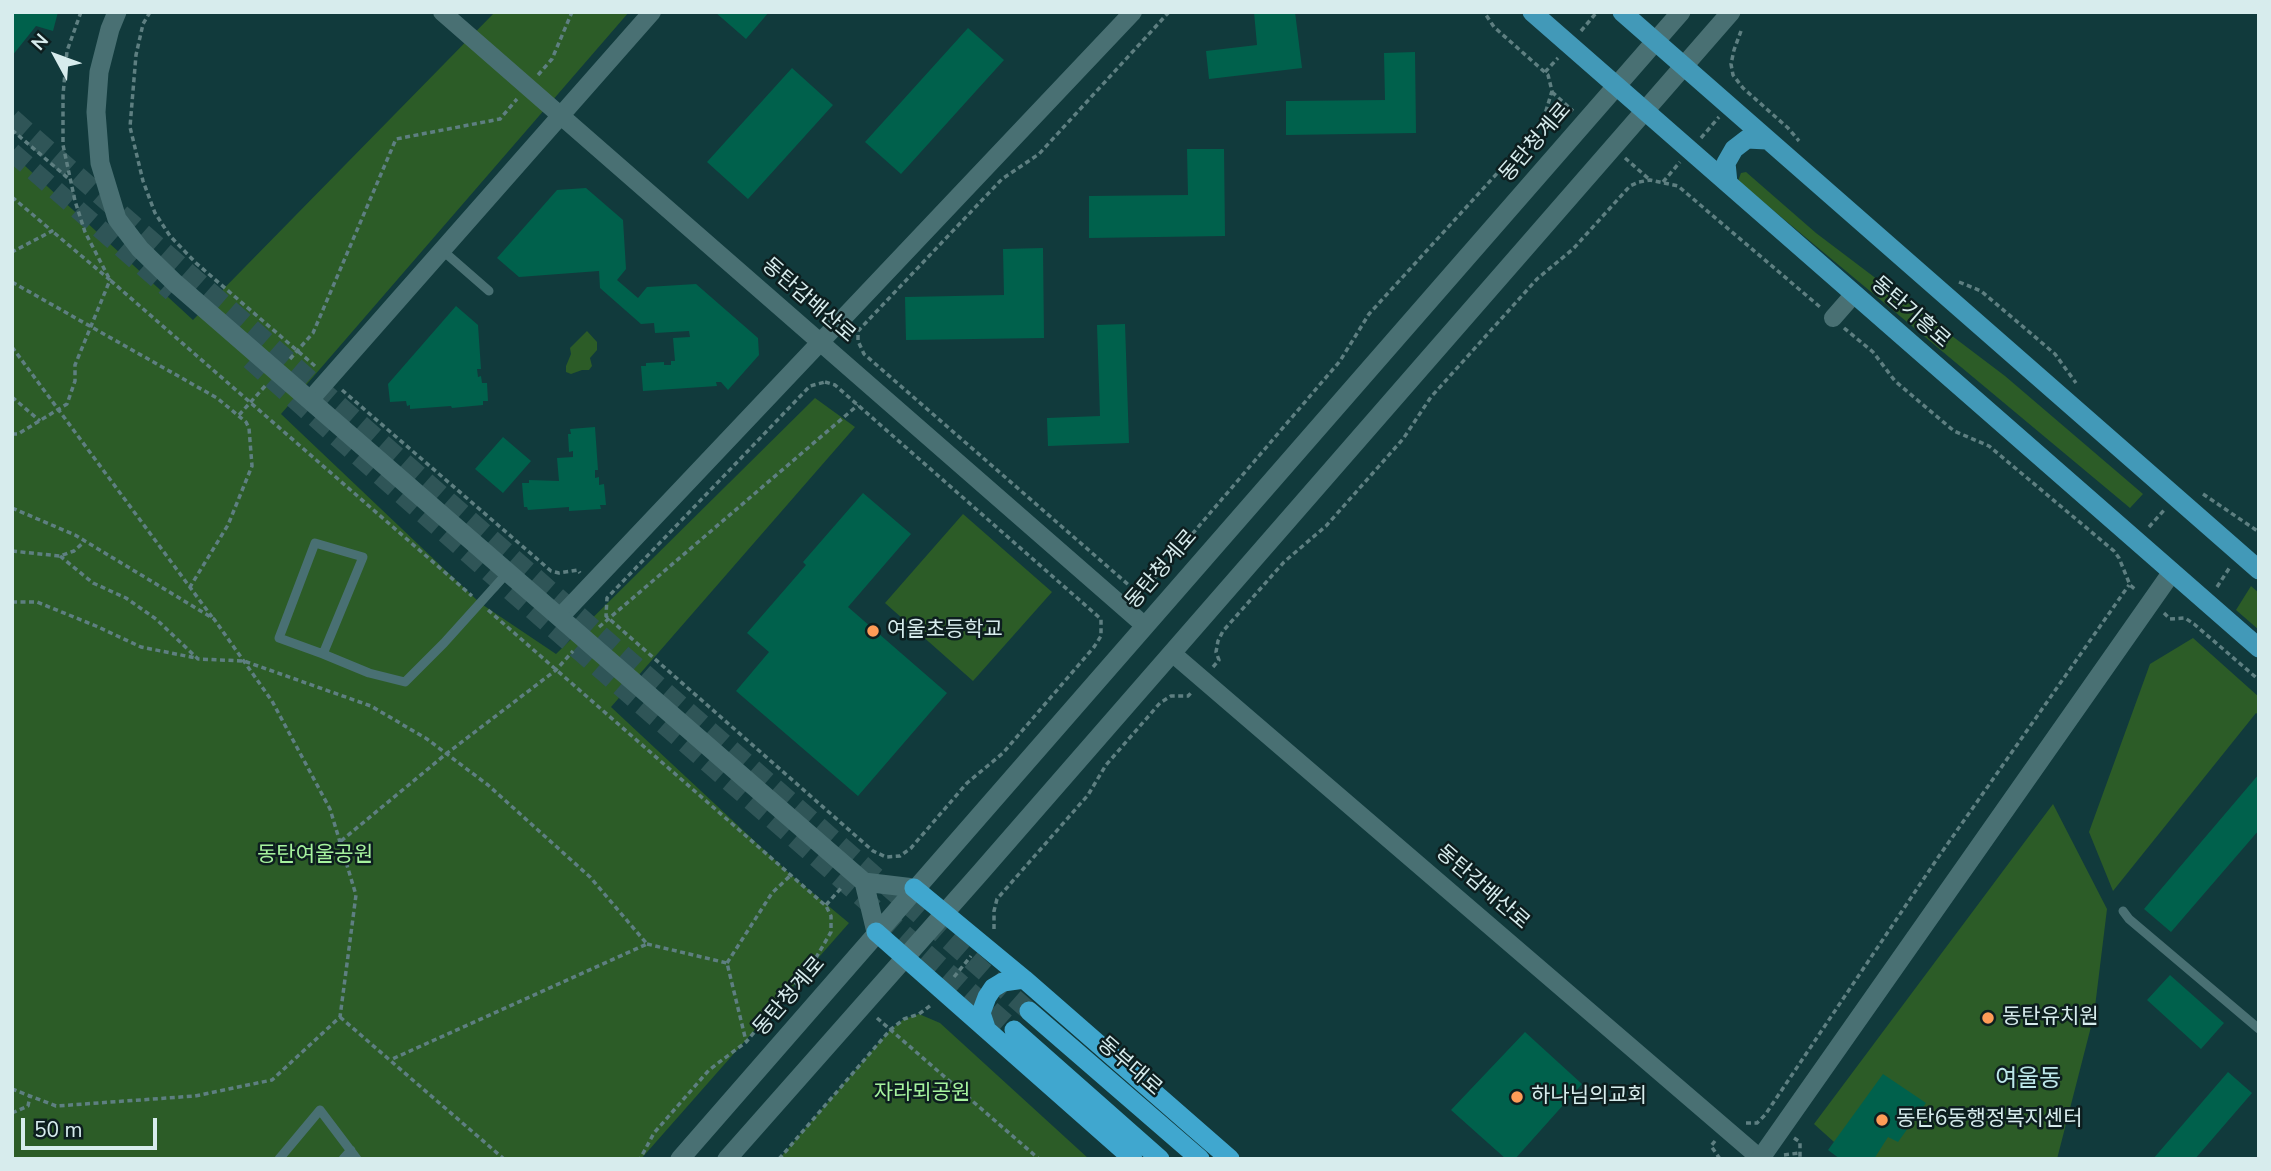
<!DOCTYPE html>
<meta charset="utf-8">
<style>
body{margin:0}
#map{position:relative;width:2271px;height:1171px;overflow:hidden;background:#113a3c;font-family:"Nunito Sans",sans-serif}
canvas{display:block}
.frame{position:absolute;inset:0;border:14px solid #d7eced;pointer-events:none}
.north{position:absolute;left:21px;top:21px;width:70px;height:70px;-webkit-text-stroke:5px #0d1e1f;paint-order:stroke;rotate:311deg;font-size:19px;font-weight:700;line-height:28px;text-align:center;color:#d7eced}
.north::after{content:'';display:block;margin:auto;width:24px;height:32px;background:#d7eced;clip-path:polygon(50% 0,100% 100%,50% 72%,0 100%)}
.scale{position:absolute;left:21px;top:1118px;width:136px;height:32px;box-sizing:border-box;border:4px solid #d7eced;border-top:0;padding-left:9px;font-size:21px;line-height:24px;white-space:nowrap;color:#d7eced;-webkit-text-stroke:5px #0d1e1f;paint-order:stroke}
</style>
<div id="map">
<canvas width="2271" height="1171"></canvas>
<div class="frame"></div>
<div class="north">N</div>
<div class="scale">50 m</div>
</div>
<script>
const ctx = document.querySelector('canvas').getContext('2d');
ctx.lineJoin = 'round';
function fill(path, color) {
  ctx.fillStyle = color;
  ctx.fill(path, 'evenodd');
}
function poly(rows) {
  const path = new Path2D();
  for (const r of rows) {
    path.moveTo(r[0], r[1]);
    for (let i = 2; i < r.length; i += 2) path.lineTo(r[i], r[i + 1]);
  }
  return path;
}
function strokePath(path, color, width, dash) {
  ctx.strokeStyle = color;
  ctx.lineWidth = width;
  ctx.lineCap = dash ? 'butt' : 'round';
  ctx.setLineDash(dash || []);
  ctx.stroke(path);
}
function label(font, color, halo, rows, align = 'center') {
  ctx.font = font + ' "Nunito Sans","Noto Sans KR",sans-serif';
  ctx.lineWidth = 5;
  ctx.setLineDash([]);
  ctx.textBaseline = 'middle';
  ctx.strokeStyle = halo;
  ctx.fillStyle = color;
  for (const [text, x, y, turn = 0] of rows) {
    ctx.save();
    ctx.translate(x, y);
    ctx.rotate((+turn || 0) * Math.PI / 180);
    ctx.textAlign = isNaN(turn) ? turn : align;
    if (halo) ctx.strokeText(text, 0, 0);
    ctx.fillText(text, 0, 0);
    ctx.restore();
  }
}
const green = poly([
 [495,12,629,12,281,414,480,603,556,654,815,398,855,427,611,707,791,875,849,923,641,1159,12,1159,12,154,193,320],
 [1746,172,1816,233,2005,376,2143,494,2130,508,1738,181,1741,173],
 [587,331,597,342,597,350,590,358,592,366,589,370,582,370,571,374,566,372,566,366,571,354,570,348],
 [963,514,1052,592,973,681,885,603],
 [2251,586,2259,593,2259,630,2236,610],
 [2193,638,2259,697,2259,715,2256,713,2113,891,2089,832,2150,664],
 [2053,804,2107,909,2094,1015,2057,1159,1853,1159,1814,1124],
 [919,1014,940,1023,1089,1159,779,1159,890,1030,904,1019]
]);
const building = poly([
 [12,12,58,12,53,31,36,26,12,56],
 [715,12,769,12,746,39],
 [1254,12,1295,12,1302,68,1209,79,1206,51,1257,45],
 [968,28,1004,60,901,174,865,142],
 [1415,52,1416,133,1286,135,1286,101,1385,100,1384,53],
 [792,68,833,105,748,199,707,162],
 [1187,149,1224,149,1225,236,1089,238,1089,196,1188,195],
 [586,188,623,220,626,269,617,280,638,298,647,287,696,284,758,338,759,355,728,390,721,382,716,382,717,386,643,391,641,366,646,366,646,363,664,362,664,365,671,365,671,361,675,361,673,338,690,337,689,331,655,333,654,323,641,324,600,288,599,271,519,277,497,258,557,190],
 [1043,248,1044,338,906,340,905,297,1004,295,1003,249],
 [456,306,478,325,481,369,477,369,478,377,481,376,482,383,487,383,488,401,483,401,483,405,462,407,452,408,451,406,410,409,410,405,407,406,406,401,390,402,388,384],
 [1125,324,1129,443,1048,446,1047,418,1100,416,1097,325],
 [595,427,598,470,595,470,595,478,599,477,599,485,604,484,606,505,600,505,601,509,569,511,569,507,528,510,527,507,524,507,522,483,529,483,529,480,559,481,557,458,573,457,573,451,569,452,568,434,571,434,570,429],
 [503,437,531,461,503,493,475,469],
 [863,493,911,534,848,607,947,693,858,796,736,691,769,652,747,633,806,565,803,562],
 [2259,774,2259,830,2171,932,2144,909],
 [2170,975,2224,1023,2201,1049,2147,1000],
 [1525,1032,1582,1084,1515,1159,1506,1159,1451,1110],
 [2228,1072,2252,1093,2195,1159,2153,1159],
 [1883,1074,1926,1103,1898,1142,1888,1137,1874,1159,1840,1159,1828,1150]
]);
const trunkTunnel = poly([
 [12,118,1029,1011],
 [12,152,172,292],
 [250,360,491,574,1014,1030]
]);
const path = poly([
 [81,12,67,51,63,95,63,145,75,201,85,232,110,280,472,596],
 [150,12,143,24,136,55,130,127,143,181,155,213,170,236,196,263,315,366],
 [1169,12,1039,154,1002,179,858,331,858,341,864,354,1131,587,1138,587,1152,581,1340,361,1369,314,1542,124,1552,91,1548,75,1494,27,1484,12],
 [1581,31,1597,12],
 [1741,31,1734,50,1731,64,1733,75,1743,88,1788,128,1799,141],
 [1545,72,1558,58],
 [538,75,552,59,572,12],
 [1552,92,1573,111],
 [12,130,69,179],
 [1701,138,1719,117],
 [1625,158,1650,180],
 [1663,182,1680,162],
 [12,197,52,231,12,252],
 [12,282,217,398,246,422,249,428,252,466,228,525,190,587],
 [1959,282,1981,291,2055,354,2076,383],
 [1844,328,1873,352,1895,381,1954,431,1989,446,2114,551,2119,558,2130,585,2136,590],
 [12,347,212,617],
 [290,359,313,333,396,139,500,119,517,99],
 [825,382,835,385,1101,619,1101,636,1094,647,1003,753,967,783,911,848,900,856,886,857,873,851,606,616,607,598,810,386,825,382],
 [342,390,551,571,559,573,578,570,580,573],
 [12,397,40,421],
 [239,415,266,385],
 [12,434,18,434,67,404,75,381,75,365,110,280,52,231],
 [2203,494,2259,532],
 [12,508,75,535,214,619,272,701,330,809,356,895,340,1017,272,1080,195,1096,56,1106,12,1089],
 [2149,527,2165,509],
 [12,551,60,556,74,551,85,541],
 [60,556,93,583,126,598,156,619,198,659,244,661,371,706,427,739,488,785,590,877,647,944,390,1060],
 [2217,587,2230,567],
 [12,602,37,602,96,626,141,647,196,658],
 [488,610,826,906,831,916,831,932,814,961,746,1042,709,1070,654,1133,640,1159],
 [2164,613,2170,619,2185,618,2194,624,2259,680],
 [599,627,858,405],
 [1213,667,1219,660,1216,652,1218,641,1223,631,1284,562,1326,526,1403,439,1431,397,1537,279,1573,249,1630,186,1639,182,1650,180,1678,186,1820,307],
 [341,841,446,754,556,670,573,651],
 [826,905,842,887],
 [994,929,994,911,997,899,1088,795,1106,765,1160,703,1171,696,1188,696,1192,692],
 [647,944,727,963,746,1041],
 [727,963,772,893,791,875],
 [954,977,971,956],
 [340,1017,504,1159],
 [877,1018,1039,1159],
 [12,1113,28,1106,30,1096],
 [1746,1123,1757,1123,1765,1115,1937,859,2129,585],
 [1794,1138,1800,1142,1800,1159],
 [1715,1141,1711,1146,1720,1159],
 [1784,1155,1799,1153],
 [779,1159,890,1030,904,1019,919,1014,931,1005]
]);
const service = poly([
 [442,250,489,291],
 [323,654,279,638,315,543,363,557,323,654,369,673,405,682,444,643,508,572],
 [2123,911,2129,919,2259,1029],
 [279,1159,320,1110,357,1159],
 [343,1159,351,1150]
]);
const minor = poly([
 [442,12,1144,625],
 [1833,318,1854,294],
 [310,400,652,12],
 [560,617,1133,12],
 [1172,653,1761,1159]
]);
const tertiary = poly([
 [117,12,110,29,99,72,96,112,100,163,117,219,140,249,175,283,864,882,914,888],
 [864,882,876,932],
 [680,1159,1681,12],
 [727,1159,980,873,1731,12],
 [1760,1159,2172,572]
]);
const primary = poly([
 [1532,12,2259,648],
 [1622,12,2259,570],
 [1728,183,1726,163,1734,149,1747,139,1767,140]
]);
const trunk = poly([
 [914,888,1024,979,1230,1159],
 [876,932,1133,1159],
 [1029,1011,1200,1159],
 [986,1028,981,1013,987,997,993,988,1003,982,1024,979],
 [1014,1030,1160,1159]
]);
const markers = [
 [873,631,7,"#fe9c57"],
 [1988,1018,7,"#fe9c57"],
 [1517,1097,7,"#fe9c57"],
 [1882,1120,7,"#fe9c57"]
];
const streetNames = [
 ["동탄청계로",1536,143,-49],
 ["동탄감배산로",808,301,41],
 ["동탄기흥로",1910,313,41],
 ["동탄청계로",1162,570,-49],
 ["동탄감배산로",1482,888,41],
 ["동탄청계로",790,997,-49],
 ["동부대로",1129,1067,41]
];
const poiNames = [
 ["여울초등학교",887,631],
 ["동탄유치원",2002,1018],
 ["하나님의교회",1531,1097],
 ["동탄6동행정복지센터",1896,1120]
];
const parkNames = [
 ["동탄여울공원",315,856],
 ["자라뫼공원",922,1094]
];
const quarterNames = [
 ["여울동",2028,1080]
];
fill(green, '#2c5c27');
fill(building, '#00614c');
strokePath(trunkTunnel, '#2f5557', 19, [19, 10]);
strokePath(path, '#5e7f81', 3.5, [5, 3.5]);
strokePath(service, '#497073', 9);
strokePath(minor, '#497073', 18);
strokePath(tertiary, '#497073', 19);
strokePath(primary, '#4299b8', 19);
strokePath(trunk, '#40a7cf', 19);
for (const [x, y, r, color] of markers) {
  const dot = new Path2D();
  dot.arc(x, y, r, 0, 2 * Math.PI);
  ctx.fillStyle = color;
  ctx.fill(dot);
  strokePath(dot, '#0d1e1f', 2.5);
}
label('21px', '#d7eced', '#0d1e1f', streetNames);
label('21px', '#d7eced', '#0d1e1f', poiNames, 'left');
label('21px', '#a6f39e', '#0d1e1f', parkNames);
label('24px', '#bde8ea', '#0d1e1f', quarterNames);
</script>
